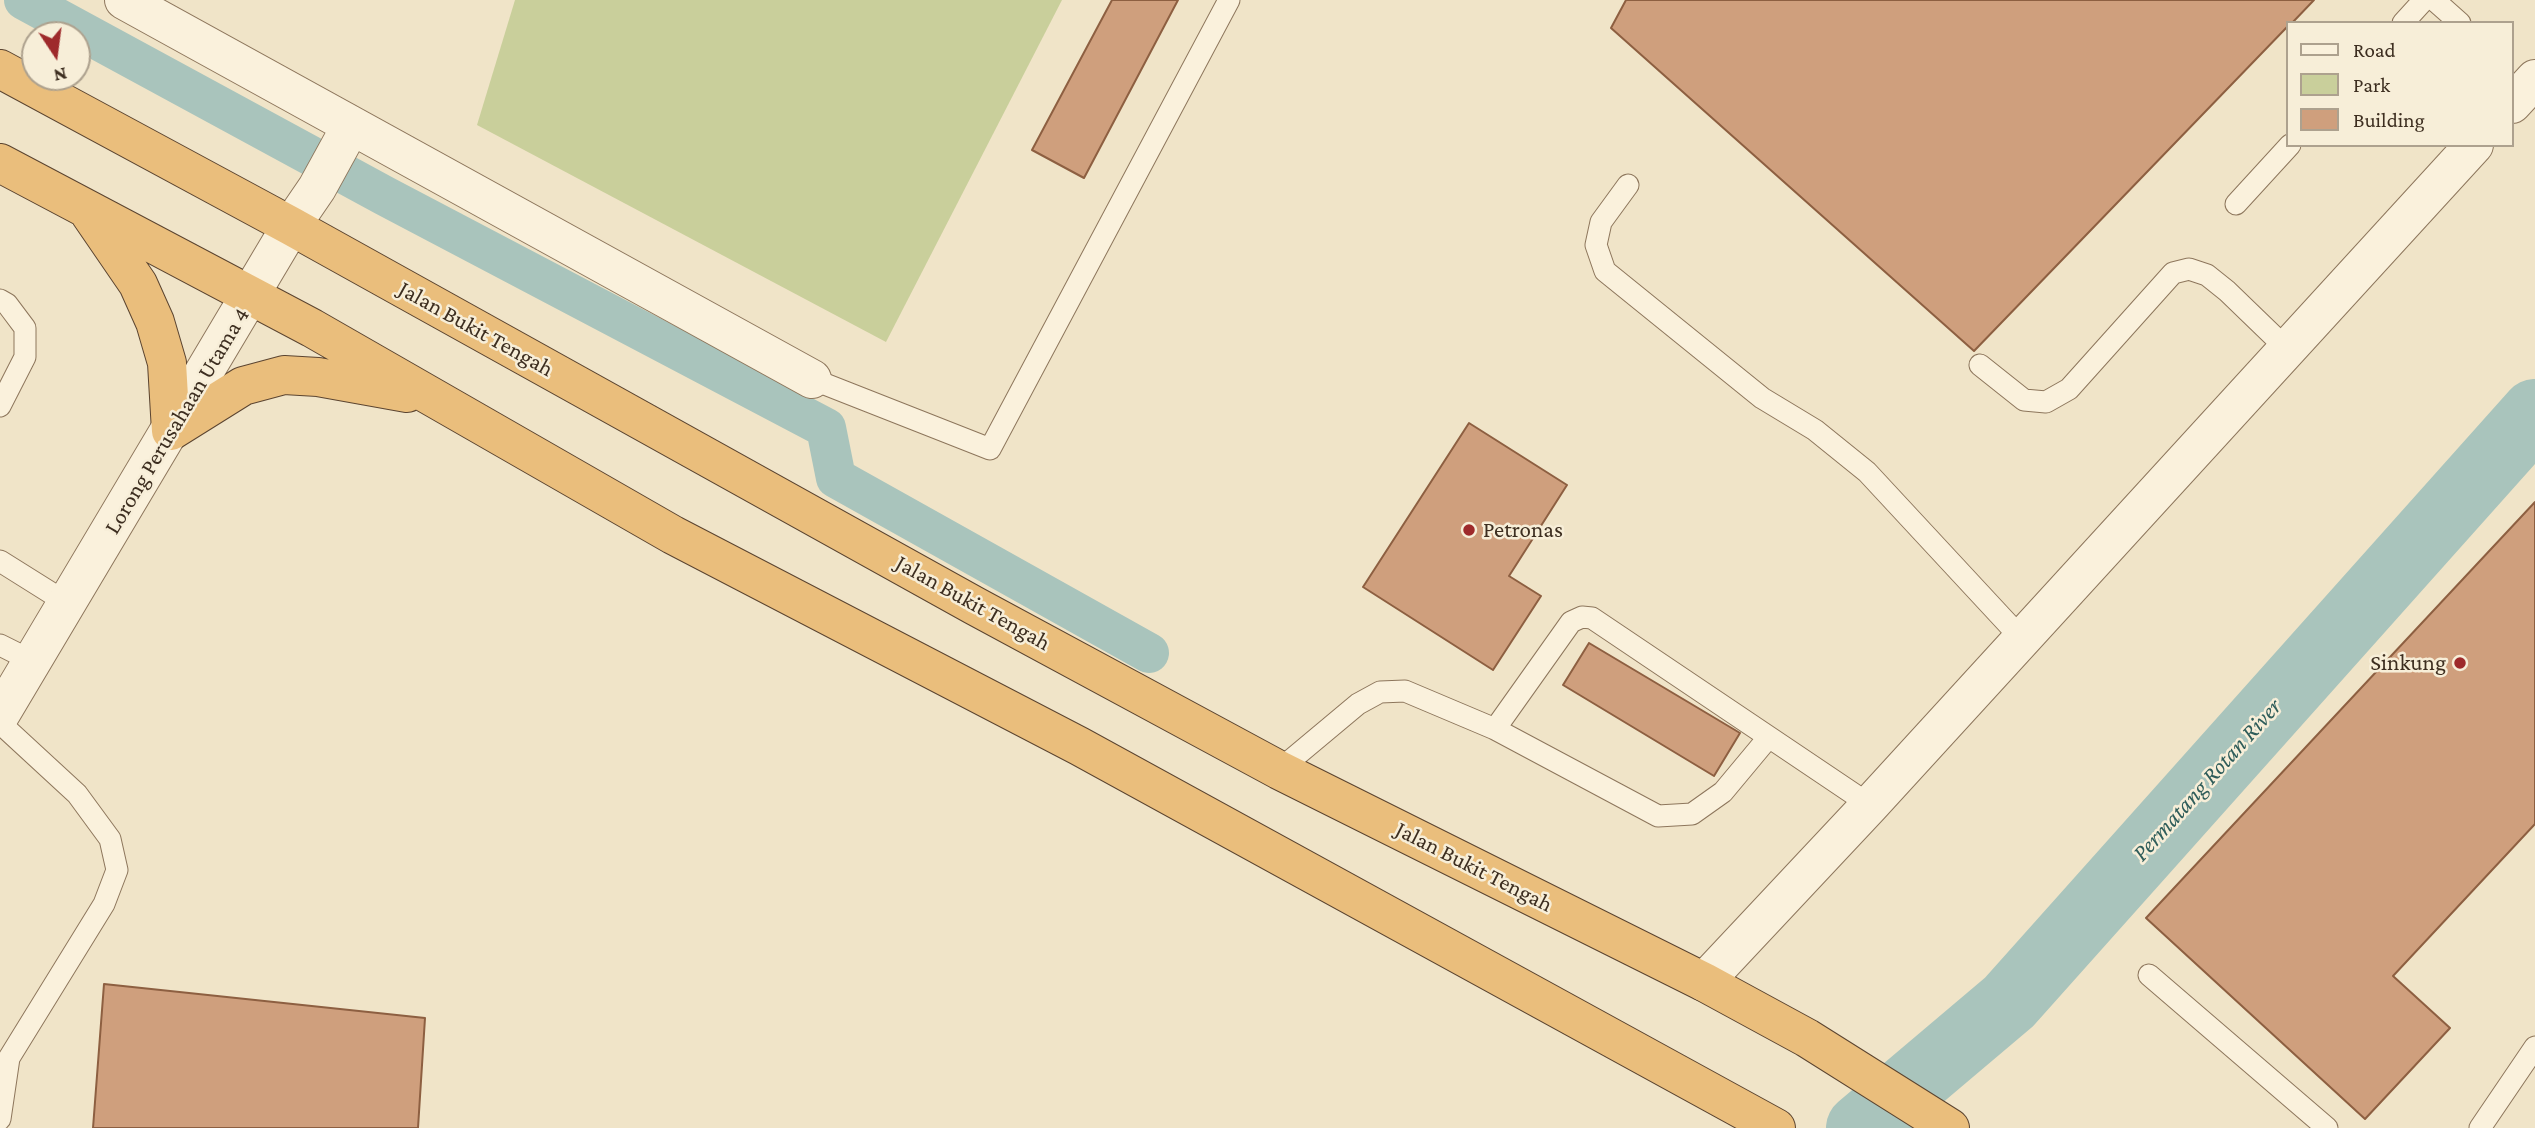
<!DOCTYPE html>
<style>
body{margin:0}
#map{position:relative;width:2535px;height:1128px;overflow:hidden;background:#f0e4c8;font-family:"Crimson Pro",serif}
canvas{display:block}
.legend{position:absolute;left:2286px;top:21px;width:228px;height:126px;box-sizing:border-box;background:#f7eed8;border:2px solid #ada18e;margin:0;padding:9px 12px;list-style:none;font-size:21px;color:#3d2e20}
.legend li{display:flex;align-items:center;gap:14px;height:35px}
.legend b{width:35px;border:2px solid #ada18e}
.north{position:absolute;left:21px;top:21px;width:70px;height:70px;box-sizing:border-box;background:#f7eed8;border:2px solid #ada18e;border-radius:50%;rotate:167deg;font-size:19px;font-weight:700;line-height:28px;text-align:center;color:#3d2e20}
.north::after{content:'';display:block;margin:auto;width:24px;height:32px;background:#9e2a2b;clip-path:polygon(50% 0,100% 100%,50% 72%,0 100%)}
</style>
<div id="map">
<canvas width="2535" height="1128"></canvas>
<ul class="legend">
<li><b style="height:9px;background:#faf1dc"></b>Road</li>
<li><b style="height:19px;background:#c9cf9b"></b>Park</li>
<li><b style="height:19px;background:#cf9f7d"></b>Building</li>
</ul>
<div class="north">N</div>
</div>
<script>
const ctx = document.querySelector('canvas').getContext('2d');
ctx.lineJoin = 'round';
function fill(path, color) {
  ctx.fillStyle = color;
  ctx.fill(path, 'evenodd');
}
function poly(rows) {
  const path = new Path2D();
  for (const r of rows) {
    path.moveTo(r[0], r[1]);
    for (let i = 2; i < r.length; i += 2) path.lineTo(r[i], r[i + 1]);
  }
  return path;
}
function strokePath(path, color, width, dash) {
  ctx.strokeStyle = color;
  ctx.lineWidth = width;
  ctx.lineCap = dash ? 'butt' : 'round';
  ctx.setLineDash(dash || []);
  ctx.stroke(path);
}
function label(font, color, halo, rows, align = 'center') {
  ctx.font = font + ' "Crimson Pro",serif';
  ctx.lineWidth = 5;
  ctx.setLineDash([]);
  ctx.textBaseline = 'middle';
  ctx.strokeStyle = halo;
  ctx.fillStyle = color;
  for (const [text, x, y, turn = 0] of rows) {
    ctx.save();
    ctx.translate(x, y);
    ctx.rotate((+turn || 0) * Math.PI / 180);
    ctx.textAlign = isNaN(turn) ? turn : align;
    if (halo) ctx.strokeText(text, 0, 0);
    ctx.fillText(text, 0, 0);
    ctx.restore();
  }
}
const green = poly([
 [515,0,1062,0,886,342,477,125]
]);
const canal = poly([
 [24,0,385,196,826,428,836,478,1149,653]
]);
const river = poly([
 [1860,1128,2009,1002,2535,413]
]);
const building = poly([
 [1112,0,1178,0,1084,178,1032,150,1112,0],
 [1626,0,2314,0,2292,23,2288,23,2288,26,1974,351,1611,28,1626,0],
 [1469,423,1567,485,1509,576,1541,596,1493,670,1363,587,1469,423],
 [2535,502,2535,824,2393,976,2450,1028,2365,1119,2146,918,2535,502],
 [1589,643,1740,733,1714,776,1563,685,1589,643],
 [104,984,425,1018,418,1128,93,1128,104,984]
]);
const service = poly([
 [2434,0,2460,23],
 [2403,23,2424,0],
 [1628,185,1601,222,1596,245,1605,271,1762,398,1815,430,1867,472,2022,639],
 [2236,204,2290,145],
 [0,300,7,304,25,328,25,357,0,406],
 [1980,365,2024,400,2046,402,2069,389,2173,273,2189,269,2207,275,2227,291,2287,349],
 [812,379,990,449,1229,0],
 [0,561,67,603],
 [0,645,32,661],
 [0,723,77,794,110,839,117,870,104,904,9,1058,0,1119],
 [1495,729,1658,816,1692,814,1723,792,1768,738],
 [1279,770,1358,704,1380,692,1405,691,1495,729,1571,622,1582,617,1592,618,1870,805],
 [2149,975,2327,1128],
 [2480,1128,2535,1047]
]);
const minor = poly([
 [124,0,812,379],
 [2512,104,2535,79],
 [0,715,291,226,317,188,351,126],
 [1704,982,1870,805,2474,145]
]);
const trunk = poly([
 [0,69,291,226,975,606,1279,770,1704,982,1807,1038,1950,1128],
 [0,163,312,328,673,535,1079,746,1776,1128],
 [90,214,138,284,155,322,167,363,171,431,243,386,284,375,318,377,407,393]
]);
const markers = [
 [1469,530,7,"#9e2a2b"],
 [2460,663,7,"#9e2a2b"]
];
const streetNames = [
 ["Jalan Bukit Tengah",476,329,29],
 ["Lorong Perusahaan Utama 4",177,421,-59],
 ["Jalan Bukit Tengah",973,603,29],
 ["Jalan Bukit Tengah",1474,867,27]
];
const poiNames = [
 ["Petronas",1483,530],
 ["Sinkung",2446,663,"right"]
];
const waterNames = [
 ["Permatang Rotan River",2207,780,-48]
];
fill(green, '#c9cf9b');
strokePath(canal, '#a9c4bc', 40);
strokePath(river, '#a9c4bc', 68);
fill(building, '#cf9f7d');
strokePath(building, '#8d5f41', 2);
strokePath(service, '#8d765c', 23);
strokePath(minor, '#8d765c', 40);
strokePath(trunk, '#5b4430', 40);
strokePath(service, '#faf1dc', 21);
strokePath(minor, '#faf1dc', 38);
strokePath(trunk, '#eabe7c', 38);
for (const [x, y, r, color] of markers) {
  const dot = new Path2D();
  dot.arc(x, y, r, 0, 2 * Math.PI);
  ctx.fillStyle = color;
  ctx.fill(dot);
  strokePath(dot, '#f7eed8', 2.5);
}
label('23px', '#3d2e20', '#f7eed8', streetNames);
label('23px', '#3d2e20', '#f7eed8', poiNames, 'left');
label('italic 24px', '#2f5d5a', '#f7eed8', waterNames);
</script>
